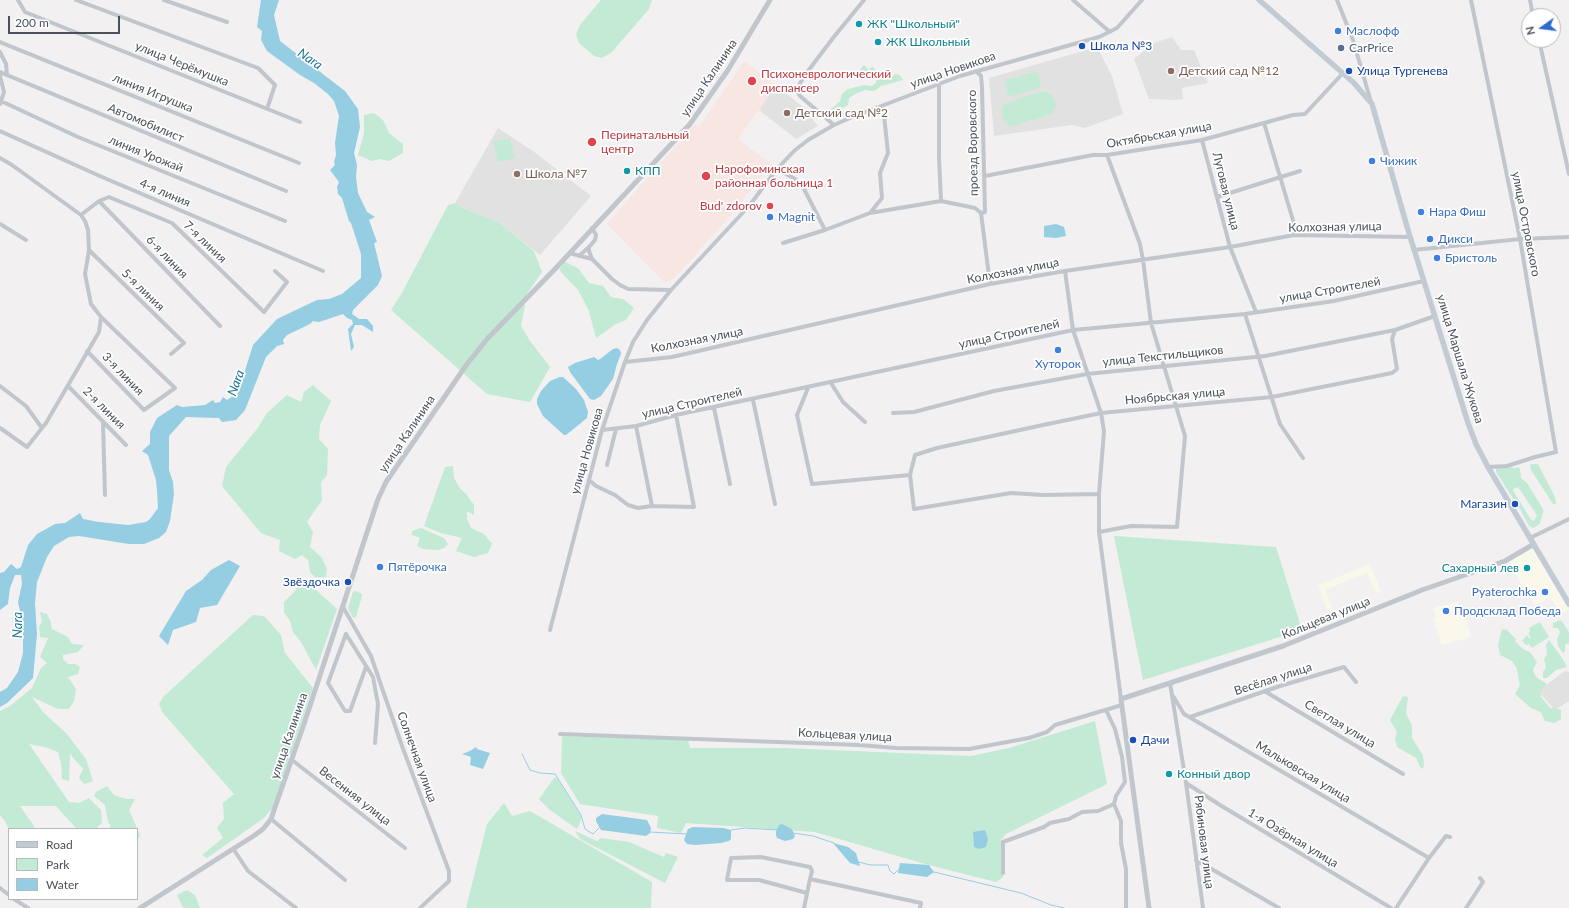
<!DOCTYPE html>
<meta charset="utf-8">
<style>
body{margin:0}
#map{position:relative;width:1569px;height:908px;overflow:hidden;background:#f2f0f0;font-family:Lato,sans-serif}
canvas{display:block}
.legend{position:absolute;left:8px;top:828px;width:130px;height:72px;box-sizing:border-box;background:#fff;border:1px solid #b7b9bd;margin:0;padding:5px 7px;list-style:none;font-size:12px;color:#4a515b}
.legend li{display:flex;align-items:center;gap:8px;height:20px}
.legend b{width:20px;border:1px solid #b7b9bd}
.north{position:absolute;left:1521px;top:8px;width:40px;height:40px;box-sizing:border-box;background:#fff;border:1px solid #b7b9bd;border-radius:50%;rotate:256deg;font-size:11px;font-weight:700;line-height:16px;text-align:center;color:#4a515b}
.north::after{content:'';display:block;margin:auto;width:14px;height:18px;background:#2f69cd;clip-path:polygon(50% 0,100% 100%,50% 72%,0 100%)}
.scale{position:absolute;left:8px;top:16px;width:112px;height:18px;box-sizing:border-box;border:2px solid #4a515b;border-top:0;padding-left:5px;font-size:12px;line-height:14px;white-space:nowrap;color:#4a515b;-webkit-text-stroke:3px #fff;paint-order:stroke}
</style>
<div id="map">
<canvas width="1569" height="908"></canvas>
<ul class="legend">
<li><b style="height:5px;background:#c2cad4"></b>Road</li>
<li><b style="height:11px;background:#c3ead5"></b>Park</li>
<li><b style="height:11px;background:#95cde2"></b>Water</li>
</ul>
<div class="north">N</div>
<div class="scale">200 m</div>
</div>
<script>
const ctx = document.querySelector('canvas').getContext('2d');
ctx.lineJoin = 'round';
function fill(path, color) {
  ctx.fillStyle = color;
  ctx.fill(path, 'evenodd');
}
function poly(rows) {
  const path = new Path2D();
  for (const r of rows) {
    path.moveTo(r[0], r[1]);
    for (let i = 2; i < r.length; i += 2) path.lineTo(r[i], r[i + 1]);
  }
  return path;
}
function strokePath(path, color, width, dash) {
  ctx.strokeStyle = color;
  ctx.lineWidth = width;
  ctx.lineCap = dash ? 'butt' : 'round';
  ctx.setLineDash(dash || []);
  ctx.stroke(path);
}
function label(font, color, halo, rows, align = 'center') {
  ctx.font = font + ' Lato,sans-serif';
  ctx.lineWidth = 3.5;
  ctx.setLineDash([]);
  ctx.textBaseline = 'middle';
  ctx.strokeStyle = halo;
  ctx.fillStyle = color;
  for (const [text, x, y, turn = 0] of rows) {
    ctx.save();
    ctx.translate(x, y);
    ctx.rotate((+turn || 0) * Math.PI / 180);
    ctx.textAlign = isNaN(turn) ? turn : align;
    if (halo) ctx.strokeText(text, 0, 0);
    ctx.fillText(text, 0, 0);
    ctx.restore();
  }
}
const commercial = poly([
 [1532,549,1534,550,1569,610,1560,614,1550,597,1535,605,1508,562],
 [1370,564,1381,591,1376,593,1367,573,1325,590,1333,610,1328,612,1318,585],
 [1458,602,1462,614,1465,614,1471,637,1442,645,1433,619,1436,618,1433,608]
]);
const education = poly([
 [1172,37,1181,50,1194,50,1208,83,1182,88,1183,99,1176,100,1149,99,1134,59,1154,43],
 [1097,47,1112,76,1123,114,1085,128,1072,125,994,136,989,78],
 [776,85,815,117,813,120,818,126,796,139,759,110],
 [498,128,533,151,591,196,540,255,497,221,467,210,455,203],
 [1565,671,1569,672,1569,701,1555,710,1538,691]
]);
const medical = poly([
 [744,61,776,85,738,139,771,164,731,215,674,279,664,282,607,224,695,124,699,127]
]);
const green = poly([
 [601,0,652,0,649,9,612,52,602,58,594,56,579,43,576,34,580,25],
 [864,65,869,70,870,68,873,67,883,79,889,79,895,74,900,75,903,80,881,86,876,90,872,91,865,90,857,93,849,98,848,105,831,115,828,114,828,112,840,101,842,94,848,89,864,85,872,86,876,83,876,77,870,71,864,76,859,71],
 [1034,72,1038,73,1041,85,1039,88,1012,96,1008,95,1005,80],
 [1044,91,1052,95,1055,102,1056,107,1052,114,1011,126,1003,120,1002,108,1006,103],
 [374,113,383,120,389,133,403,144,403,153,389,161,380,159,372,161,358,155,364,133,364,115],
 [510,138,515,158,498,162,493,142],
 [455,203,467,210,497,221,534,251,542,272,527,294,521,326,530,341,550,367,530,402,487,394,391,310,402,293,448,205],
 [565,262,578,268,589,283,603,286,611,297,623,299,634,308,626,320,616,324,596,338,589,311,578,290,559,270],
 [313,385,331,401,320,425,319,439,328,449,327,475,321,482,322,500,307,522,313,532,310,547,322,558,327,569,326,577,315,577,310,572,308,560,302,555,295,559,279,551,280,540,261,533,222,486,226,467,257,429,267,413,287,395,301,402,304,392],
 [1532,464,1538,464,1555,497,1556,504,1553,504,1531,470,1530,465],
 [453,466,454,478,459,487,466,494,474,505,474,515,467,511,467,519,471,528,484,534,492,544,488,553,474,557,456,551,462,538,441,533,424,526,445,467],
 [1508,467,1515,468,1518,467,1520,469,1521,478,1527,483,1543,509,1543,513,1540,523,1537,526,1533,528,1529,526,1520,509,1496,472,1496,468],
 [1518,487,1537,515,1534,521,1531,520,1514,492,1513,489],
 [421,528,444,538,448,544,444,548,438,550,423,549,417,546,420,538,412,535,412,531],
 [1114,536,1276,547,1302,630,1143,680],
 [299,579,305,580,337,609,316,670,301,642,293,632,290,621,284,612,284,602,296,590],
 [356,591,362,594,362,596,356,617,353,618,348,608,353,592],
 [40,612,47,614,50,620,52,629,68,637,72,644,84,645,78,652,63,655,63,659,68,664,75,664,80,667,78,674,68,677,76,689,74,701,69,709,58,709,32,697,43,712,66,733,86,759,93,781,84,784,79,778,83,769,70,754,69,781,62,779,61,764,58,752,45,747,29,744,69,802,79,803,89,798,101,810,102,823,95,829,76,828,56,806,20,806,36,829,9,830,5,821,0,815,0,711,10,706,32,688,41,668,47,663,40,657,48,638,40,637,39,626,42,622],
 [253,615,264,616,281,635,285,653,313,688,274,806,264,818,207,858,202,855,223,838,217,828,224,819,223,803,234,794,163,713,159,704,163,697],
 [1561,620,1569,632,1569,643,1565,645,1565,651,1563,653,1558,646,1557,640,1560,632,1558,628,1553,628,1553,623],
 [1540,622,1549,637,1532,648,1529,644,1526,645,1522,641,1527,635,1529,638,1531,638,1528,633,1530,632,1529,628],
 [1502,629,1507,630,1516,639,1515,640,1516,642,1523,649,1530,652,1537,662,1533,670,1536,677,1547,684,1541,690,1541,697,1550,708,1556,708,1561,710,1561,719,1555,723,1545,721,1541,712,1531,708,1515,694,1520,685,1517,669,1512,661,1500,655,1498,645],
 [1549,640,1562,658,1567,667,1556,670,1547,678,1543,678,1543,672,1546,667,1544,659,1547,655,1546,645],
 [1403,696,1408,697,1406,714,1412,725,1412,738,1423,755,1424,767,1421,769,1416,758,1397,747,1395,739,1397,732,1390,720],
 [1095,721,1107,784,1006,834,1001,840,1003,877,996,882,925,864,815,832,686,823,681,833,657,828,658,816,580,804,561,773,562,736,688,740,690,748,784,748,971,756,1009,748],
 [554,778,557,778,581,816,581,821,577,829,550,810,539,799],
 [107,786,114,795,126,799,135,799,129,810,140,835,137,841,137,829,108,829,111,826,108,822,105,805,94,796,96,792],
 [504,803,512,816,530,811,652,882,651,908,466,908,487,824],
 [575,831,597,841,601,838,629,842,664,857,666,853,678,857,665,883,580,839],
 [187,890,195,895,200,908,183,908,177,895]
]);
const water = poly([
 [261,0,279,0,274,15,280,41,345,91,358,109,360,127,354,153,357,165,356,177,358,193,367,212,375,217,369,220,377,242,374,243,382,276,378,285,353,310,352,314,359,319,367,319,373,326,373,332,362,325,355,325,351,334,354,347,351,351,348,329,353,324,352,320,347,318,343,314,319,322,313,321,310,324,287,335,283,340,284,344,277,346,266,357,245,410,236,420,222,422,219,418,186,417,169,436,169,470,173,482,174,494,170,521,166,532,159,538,144,544,129,544,79,536,69,537,54,546,47,557,37,582,35,603,37,634,33,678,7,703,0,707,0,692,7,688,18,672,23,653,23,633,18,621,20,611,18,602,22,584,21,575,15,575,10,588,8,604,0,610,0,573,4,572,11,564,17,569,21,567,28,545,37,534,55,524,65,523,80,513,83,519,99,522,128,525,146,522,150,519,158,508,157,491,156,480,148,455,142,451,150,444,150,432,157,418,177,405,182,407,205,405,213,400,215,403,220,402,223,397,227,400,238,393,253,345,277,319,317,300,329,299,342,294,361,278,361,254,351,223,349,221,342,198,338,194,337,187,339,182,330,170,335,165,334,162,336,155,335,143,339,116,334,101,328,94,314,83,300,75,267,51,261,40,262,31,257,27],
 [1056,224,1064,227,1066,236,1056,238,1044,237,1044,226],
 [617,348,620,350,621,354,617,364,613,379,601,396,594,400,590,399,570,372,568,367,575,363,594,357,598,360,600,359,613,349],
 [560,377,563,377,576,389,584,400,588,412,587,418,566,435,564,435,543,416,537,404,537,399,541,391,550,381],
 [229,560,240,566,217,605,200,608,196,622,173,630,168,645,159,636,186,591,202,580,211,570],
 [476,747,477,749,490,753,483,769,470,765,471,757,462,754,470,751],
 [602,814,647,820,651,828,650,833,646,836,601,830,596,821,596,818],
 [782,824,792,829,795,836,793,839,785,841,777,838,776,835,776,831,779,825],
 [693,827,723,828,731,830,731,839,729,841,721,843,695,845,687,844,684,840,688,829],
 [985,830,988,839,986,847,979,849,974,847,973,832],
 [833,843,848,847,856,853,860,866,850,863],
 [900,863,929,865,934,872,927,877,898,873]
]);
const stream = poly([
 [522,754,530,770,540,773,555,774,581,815,585,829,593,834,600,827],
 [731,830,745,828,778,830],
 [649,832,687,834],
 [793,833,813,836,834,843],
 [859,862,870,865,888,865,890,871,894,874,898,870],
 [934,872,1021,893,1051,905,1064,908]
]);
const minor = poly([
 [18,0,25,12,300,122],
 [76,0,258,68,275,85,267,109],
 [164,0,227,22],
 [1073,0,1110,32],
 [1337,0,1353,40,1371,102],
 [1471,0,1520,239,1556,452,1535,457,1507,466,1488,467],
 [1530,0,1533,16],
 [1539,40,1569,174],
 [0,42,299,163],
 [0,52,6,64,7,75],
 [976,71,981,76,982,87,985,212,981,213],
 [0,72,286,191],
 [0,76,4,92,0,104],
 [939,85,939,157,941,201],
 [1,101,78,137,285,221],
 [1264,123,1295,227,1294,235],
 [834,125,800,96,796,90,805,75,833,38,864,0],
 [0,131,102,177,323,271],
 [1202,140,1230,247,1256,312],
 [0,158,12,165,81,215,85,221,88,230,89,250,85,274,91,304,101,317,99,332,46,423,27,447,0,428],
 [777,169,795,179,803,187,825,230],
 [985,176,1093,155,1107,155,1202,140,1293,115,1305,114,1343,73],
 [1217,197,1300,171],
 [99,201,220,326],
 [870,213,882,198,880,173,888,153,883,106],
 [81,215,99,201,109,197,172,223,264,312,287,282,275,271],
 [0,224,26,240],
 [592,228,596,235,595,240,589,247,589,251,592,259,612,279,620,285,628,289,671,290,749,206,777,169,794,151,808,140,834,125,850,118,960,76,1099,37,1117,28,1142,0],
 [783,243,825,230,870,213,941,201,975,208,981,213,990,284],
 [89,250,184,343,171,354],
 [1414,250,1520,239,1569,237],
 [570,252,573,254,592,259],
 [579,256,589,247],
 [1065,271,1073,330,1101,413,1104,431,1099,494,1099,532,1121,699],
 [1245,314,1280,424,1303,458],
 [87,351,144,410,175,388,101,317],
 [625,362,672,357,990,284,1065,271,1230,247,1294,235,1410,237],
 [831,383,843,402,865,422],
 [0,386,26,406,42,428],
 [68,386,126,445],
 [808,388,797,415,812,484,910,475],
 [753,400,775,504],
 [714,408,730,484],
 [893,413,914,412,994,391,1087,374,1265,356,1395,330,1435,316],
 [103,423,105,495],
 [636,426,652,506],
 [602,430,636,426,676,415,1073,330,1245,314,1334,301,1424,281],
 [607,465,616,429],
 [589,480,596,486,615,495,628,505,638,508,652,506,694,507,676,415],
 [1099,494,1043,495,1011,493,914,509,910,475,915,455,937,448,1043,425,1101,413,1272,397,1392,373,1397,369,1392,339,1395,330],
 [1099,532,1131,526,1177,527,1185,436,1151,323,1143,260,1140,244,1107,155],
 [1530,538,1569,519],
 [343,607,371,656,402,746,449,871,449,881,420,908],
 [550,630,602,430,625,362,633,342,647,320,671,290],
 [346,634,328,683,345,711,350,711,366,667],
 [346,634,373,677,378,704,375,743],
 [1170,683,1186,783,1203,908],
 [1266,692,1403,774],
 [1173,696,1184,714,1429,858],
 [1106,710,1115,729,1122,757,1125,782,1116,796,1114,804,1121,821,1121,843,1126,869,1126,908],
 [1190,717,1280,686,1344,667,1356,682],
 [560,734,859,745,896,748,969,749,1029,738,1047,732,1055,725,1122,705],
 [292,760,405,848],
 [1186,783,1220,805,1391,908],
 [271,819,345,880],
 [234,850,248,871,296,908],
 [1196,860,1279,908],
 [1003,873,1003,842,1044,827,1050,823,1069,819,1082,812,1098,811,1114,804],
 [0,888,9,895],
 [807,893,759,880,727,880,731,858,761,857,810,867,812,871,810,879],
 [14,899,28,908],
 [804,908,810,879,921,903,920,908],
 [1396,908,1429,858,1446,836,1450,837],
 [1466,908,1483,882,1480,878]
]);
const tertiary = poly([
 [140,908,255,835,263,829,271,819,305,721,378,499,386,482,467,364,488,338,555,269,690,124,728,70,770,0],
 [1149,908,1121,699,1283,646,1422,590,1505,561,1534,544]
]);
const secondary = poly([
 [1259,0,1354,83,1372,104,1408,230,1468,423,1476,444,1488,467,1569,604]
]);
const markers = [
 [859,24,4,"#0f9aa8"],
 [1338,31,4,"#3f7fe0"],
 [878,42,4,"#0f9aa8"],
 [1082,46,4,"#1a4fb4"],
 [1341,48,4,"#5c6f8a"],
 [1171,71,4,"#8d6e63"],
 [1349,71,4,"#1a4fb4"],
 [752,81,5,"#e0444e"],
 [787,113,4,"#8d6e63"],
 [592,142,5,"#e0444e"],
 [1372,161,4,"#3f7fe0"],
 [627,171,4,"#0f9aa8"],
 [517,174,4,"#8d6e63"],
 [706,176,5,"#e0444e"],
 [770,206,4,"#e0444e"],
 [1421,212,4,"#3f7fe0"],
 [770,217,4,"#3f7fe0"],
 [1430,239,4,"#3f7fe0"],
 [1437,258,4,"#3f7fe0"],
 [1058,350,4,"#3f7fe0"],
 [1515,504,4,"#1a4fb4"],
 [380,567,4,"#3f7fe0"],
 [1527,568,4,"#0f9aa8"],
 [348,582,4,"#1a4fb4"],
 [1545,592,4,"#3f7fe0"],
 [1446,611,4,"#3f7fe0"],
 [1133,740,4,"#1a4fb4"],
 [1169,774,4,"#0f9aa8"]
];
const cultureNames = [
 ["ЖК \"Школьный\"",867,24],
 ["ЖК Школьный",886,42],
 ["КПП",635,171],
 ["Сахарный лев",1519,568,"right"],
 ["Конный двор",1177,774]
];
const shopNames = [
 ["Маслофф",1346,31],
 ["Чижик",1380,161],
 ["Нара Фиш",1429,212],
 ["Magnit",778,217],
 ["Дикси",1438,239],
 ["Бристоль",1445,258],
 ["Хуторок",1058,364,"center"],
 ["Пятёрочка",388,567],
 ["Pyaterochka",1537,592,"right"],
 ["Продсклад Победа",1454,611]
];
const transitNames = [
 ["Школа №3",1090,46],
 ["Улица Тургенева",1357,71],
 ["Магазин",1507,504,"right"],
 ["Звёздочка",340,582,"right"],
 ["Дачи",1141,740]
];
const serviceNames = [
 ["CarPrice",1349,48]
];
const streetNames = [
 ["улица Черёмушка",182,64,22],
 ["улица Новикова",953,70,-19],
 ["улица Калинина",709,78,-56],
 ["линия Игрушка",153,93,22],
 ["Автомобилист",146,123,23],
 ["Октябрьская улица",1159,135,-10],
 ["проезд Воровского",973,143,-91],
 ["линия Урожай",146,154,22],
 ["Луговая улица",1226,191,76],
 ["4-я линия",165,193,23],
 ["улица Островского",1526,224,79],
 ["Колхозная улица",1335,227,-1],
 ["7-я линия",205,242,44],
 ["6-я линия",167,257,46],
 ["Колхозная улица",1013,271,-11],
 ["5-я линия",143,290,44],
 ["улица Строителей",1330,290,-10],
 ["улица Строителей",1009,334,-12],
 ["Колхозная улица",697,340,-11],
 ["улица Текстильщиков",1163,356,-6],
 ["улица Маршала Жукова",1460,359,73],
 ["3-я линия",123,374,46],
 ["Ноябрьская улица",1175,396,-5],
 ["улица Строителей",692,403,-13],
 ["2-я линия",104,408,45],
 ["улица Калинина",407,434,-56],
 ["улица Новикова",587,451,-74],
 ["Кольцевая улица",1326,618,-22],
 ["Весёлая улица",1273,679,-18],
 ["Светлая улица",1340,724,31],
 ["Кольцевая улица",845,735,3],
 ["улица Калинина",289,736,-71],
 ["Солнечная улица",417,757,70],
 ["Мальковская улица",1303,772,31],
 ["Весенняя улица",355,796,38],
 ["1-я Озёрная улица",1293,838,31],
 ["Рябиновая улица",1204,842,83]
];
const educationNames = [
 ["Детский сад №12",1179,71],
 ["Детский сад №2",795,113],
 ["Школа №7",525,174]
];
const healthNames = [
 ["Психоневрологический",761,74],
 ["диспансер",761,88],
 ["Перинатальный",601,135],
 ["центр",601,149],
 ["Нарофоминская",715,169],
 ["районная больница 1",715,183],
 ["Bud' zdorov",762,206,"right"]
];
const waterNames = [
 ["Nara",310,59,34],
 ["Nara",236,383,-70],
 ["Nara",18,625,-90]
];
fill(commercial, '#faf7eb');
fill(education, '#e2e1e1');
fill(medical, '#f8e6e3');
fill(green, '#c3ead5');
fill(water, '#95cde2');
strokePath(stream, '#95cde2', 1);
strokePath(minor, '#c0c6cc', 4);
strokePath(tertiary, '#c0c6cc', 5);
strokePath(secondary, '#c2cad4', 5.5);
for (const [x, y, r, color] of markers) {
  const dot = new Path2D();
  dot.arc(x, y, r, 0, 2 * Math.PI);
  ctx.fillStyle = color;
  ctx.fill(dot);
  strokePath(dot, '#fff', 1.5);
}
label('12px', '#0d838f', '#fff', cultureNames, 'left');
label('12px', '#366cbe', '#fff', shopNames, 'left');
label('12px', '#164399', '#fff', transitNames, 'left');
label('12px', '#4e5e75', '#fff', serviceNames, 'left');
label('12px', '#4a515b', '#fff', streetNames);
label('12px', '#785e54', '#fff', educationNames, 'left');
label('12px', '#be3a42', '#fff', healthNames, 'left');
label('italic 13px', '#1d789a', '#fff', waterNames);
</script>
